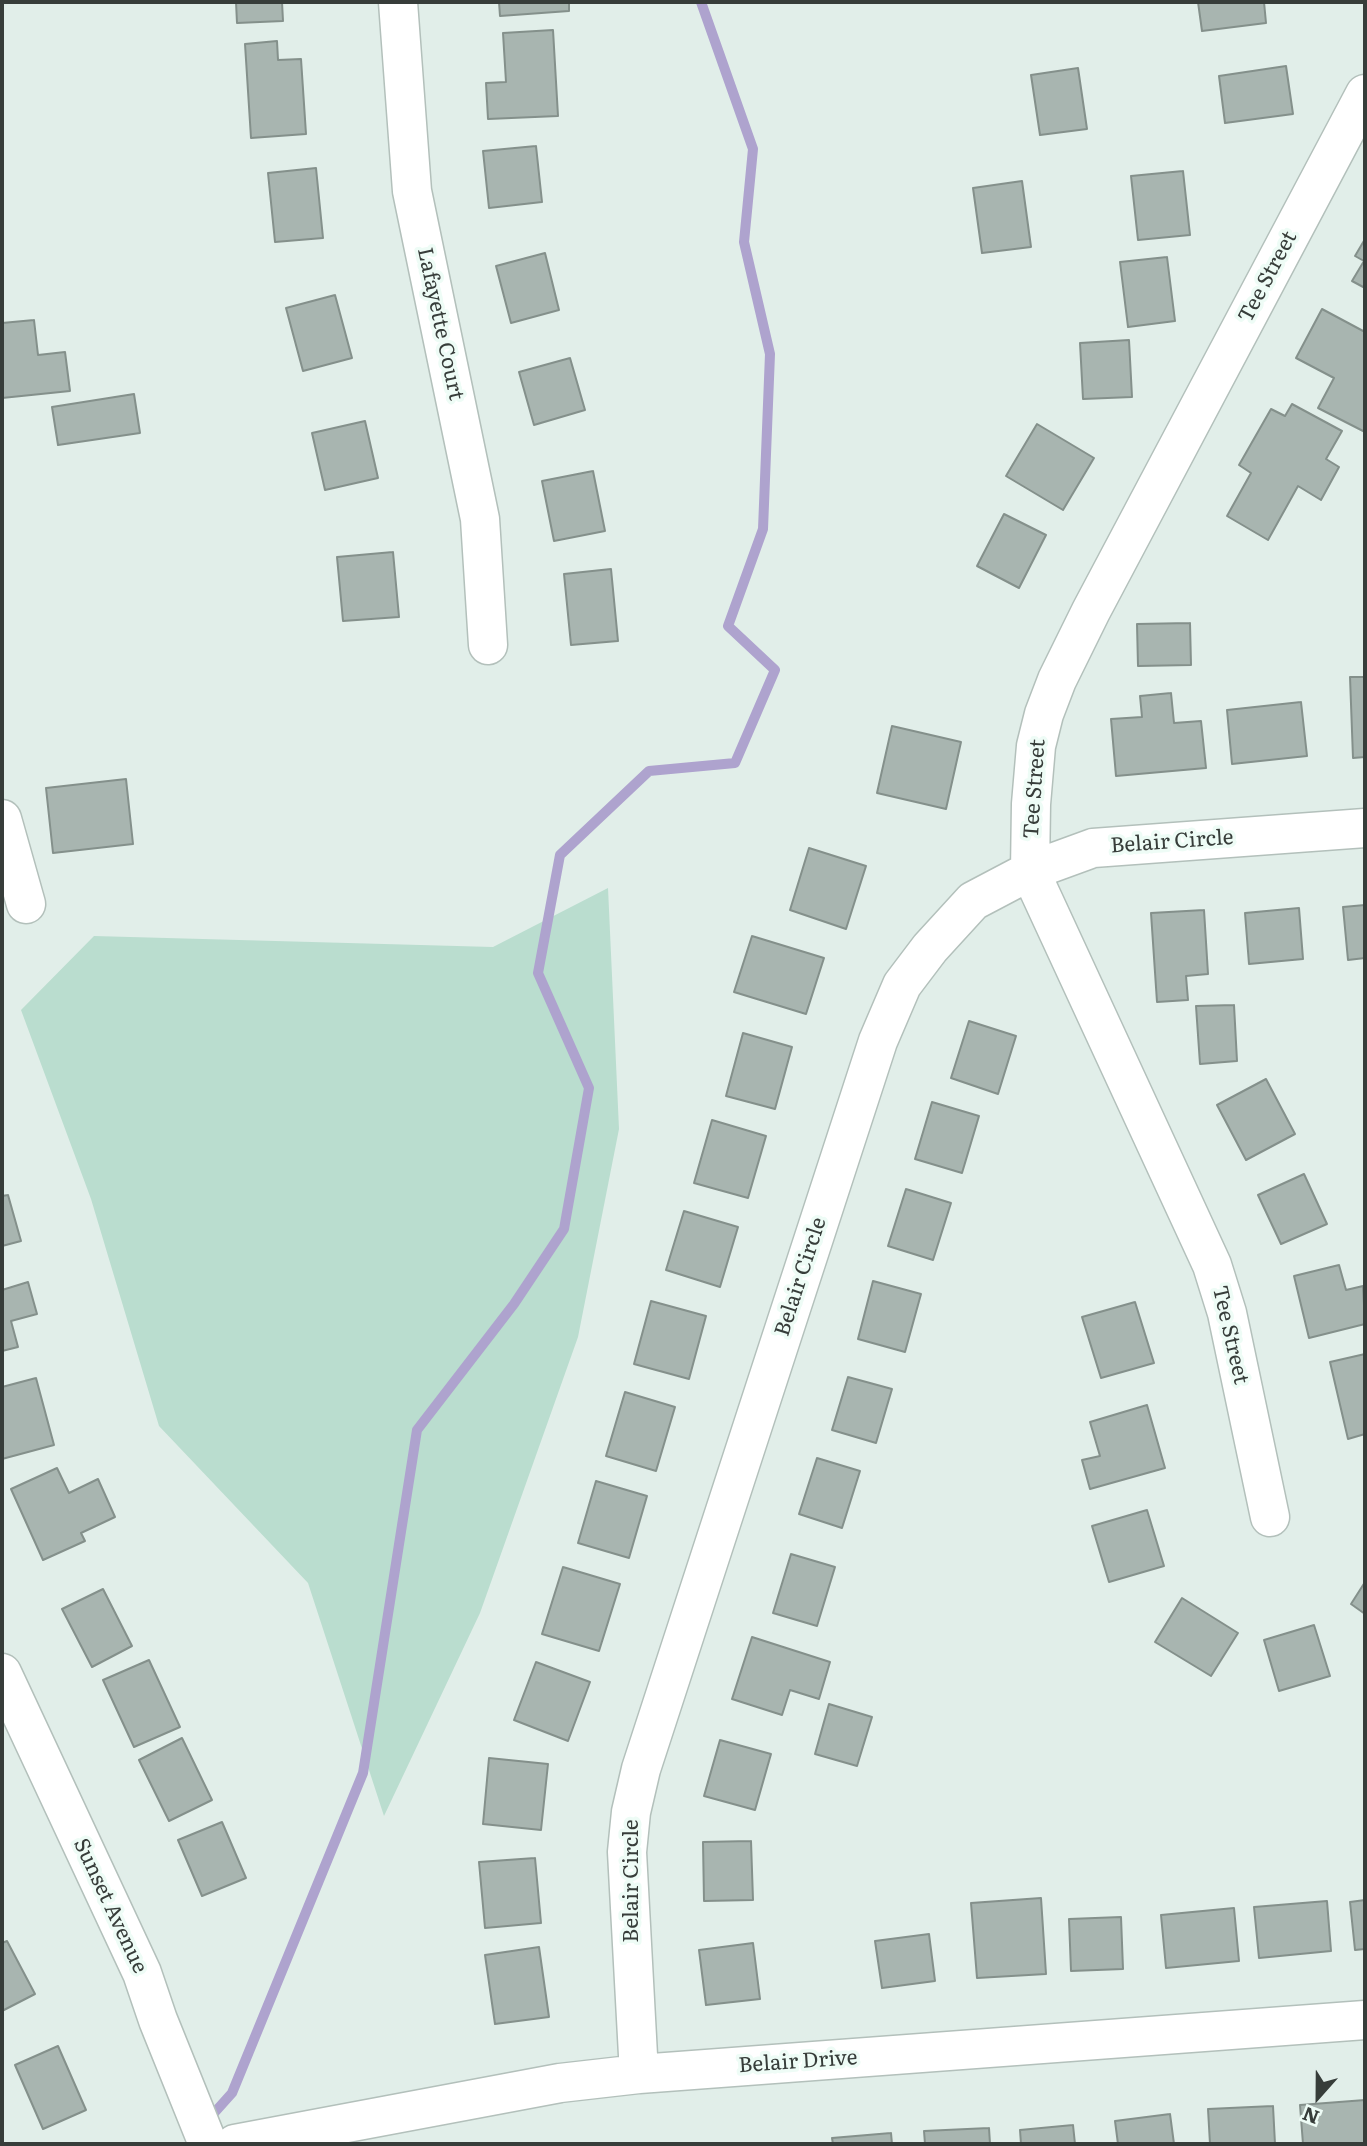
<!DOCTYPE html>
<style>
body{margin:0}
#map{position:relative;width:1367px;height:2146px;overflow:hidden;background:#e1eee9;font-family:Literata,serif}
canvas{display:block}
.frame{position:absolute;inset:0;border:4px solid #373d3a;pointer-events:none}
.north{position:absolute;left:1283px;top:2062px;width:70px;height:70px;-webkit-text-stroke:5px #eefcf6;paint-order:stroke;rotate:201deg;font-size:19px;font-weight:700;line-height:28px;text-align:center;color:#373d3a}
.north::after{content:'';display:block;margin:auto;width:24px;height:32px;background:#373d3a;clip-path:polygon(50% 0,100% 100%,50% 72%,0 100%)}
</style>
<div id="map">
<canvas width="1367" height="2146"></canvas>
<div class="frame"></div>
<div class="north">N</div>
</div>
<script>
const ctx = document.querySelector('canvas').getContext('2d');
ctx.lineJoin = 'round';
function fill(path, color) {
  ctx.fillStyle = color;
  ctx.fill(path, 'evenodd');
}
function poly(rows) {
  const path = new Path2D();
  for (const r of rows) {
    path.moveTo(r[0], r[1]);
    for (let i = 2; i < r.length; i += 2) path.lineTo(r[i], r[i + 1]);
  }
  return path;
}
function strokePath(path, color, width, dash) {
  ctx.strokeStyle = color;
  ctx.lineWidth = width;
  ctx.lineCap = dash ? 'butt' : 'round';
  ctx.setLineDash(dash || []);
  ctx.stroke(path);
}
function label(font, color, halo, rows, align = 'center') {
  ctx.font = font + ' Literata,serif';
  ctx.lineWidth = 7;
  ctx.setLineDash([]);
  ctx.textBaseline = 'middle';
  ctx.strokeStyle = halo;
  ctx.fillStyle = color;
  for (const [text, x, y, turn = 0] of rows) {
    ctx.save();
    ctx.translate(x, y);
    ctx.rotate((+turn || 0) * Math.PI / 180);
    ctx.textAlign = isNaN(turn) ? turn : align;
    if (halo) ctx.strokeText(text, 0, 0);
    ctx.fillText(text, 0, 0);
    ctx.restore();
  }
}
const green = poly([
 [608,888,619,1129,578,1337,480,1613,384,1816,308,1583,159,1426,91,1199,21,1010,94,936,493,947]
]);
const stream = poly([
 [206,2122,232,2093,363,1773,417,1430,514,1304,564,1229,589,1088,538,973,560,855,649,771,735,763,775,670,728,626,763,529,770,354,744,242,753,149,701,2]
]);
const building = poly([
 [236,2,282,2,283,21,237,23,236,2],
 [499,2,569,2,569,11,500,16,499,2],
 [1198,2,1264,2,1266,23,1202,31,1198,2],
 [553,30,558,116,488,119,486,83,506,82,503,33,553,30],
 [277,41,278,60,301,59,306,134,251,138,245,44,277,41],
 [1286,66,1293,114,1225,123,1219,76,1286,66],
 [1078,68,1087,129,1040,135,1031,75,1078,68],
 [536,146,542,202,489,208,483,151,536,146],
 [316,168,323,238,275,242,268,173,316,168],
 [1183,171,1190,235,1138,240,1131,176,1183,171],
 [1022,181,1031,247,982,253,973,188,1022,181],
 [1365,239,1365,288,1352,281,1364,261,1355,256,1365,239],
 [545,253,559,310,511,323,496,266,545,253],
 [1167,257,1175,321,1128,327,1120,262,1167,257],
 [335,295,352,358,303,371,286,308,335,295],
 [1322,309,1365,332,1365,432,1318,408,1334,378,1296,358,1322,309],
 [34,320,38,355,65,352,70,391,2,398,2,323,34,320],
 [1129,340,1132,397,1083,399,1080,343,1129,340],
 [570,358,585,410,534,425,519,372,570,358],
 [134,394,140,433,58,445,52,407,134,394],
 [1292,404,1342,431,1326,459,1339,467,1321,500,1298,486,1268,540,1227,516,1251,473,1239,465,1271,409,1285,416,1292,404],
 [365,421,378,478,325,490,312,433,365,421],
 [1037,424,1094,458,1063,510,1006,476,1037,424],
 [593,471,605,531,554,541,542,481,593,471],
 [1004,514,1046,535,1019,588,977,566,1004,514],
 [393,552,399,617,343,621,337,557,393,552],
 [611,569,618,641,571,645,564,574,611,569],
 [1190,623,1191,665,1138,666,1137,624,1190,623],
 [1350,677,1365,677,1365,757,1353,758,1350,677],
 [1171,693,1174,723,1201,721,1206,768,1116,776,1111,719,1142,717,1140,696,1171,693],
 [1301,702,1307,756,1232,764,1227,710,1301,702],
 [892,726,961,742,946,809,877,793,892,726],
 [126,779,133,844,53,853,46,788,126,779],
 [809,848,866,866,846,929,790,910,809,848],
 [1365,905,1365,958,1348,960,1343,907,1365,905],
 [1299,908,1303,959,1249,964,1245,913,1299,908],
 [1204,910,1208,974,1186,976,1188,1000,1157,1002,1151,913,1204,910],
 [752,936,824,958,806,1014,734,992,752,936],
 [1234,1005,1237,1061,1200,1064,1196,1006,1234,1005],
 [969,1021,1016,1036,998,1094,951,1078,969,1021],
 [743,1033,792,1047,775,1109,726,1096,743,1033],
 [1266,1079,1295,1134,1246,1160,1217,1105,1266,1079],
 [932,1102,979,1116,962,1173,915,1159,932,1102],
 [712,1120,766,1136,748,1198,694,1183,712,1120],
 [1304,1174,1327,1224,1281,1244,1258,1195,1304,1174],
 [906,1189,951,1203,933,1260,888,1246,906,1189],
 [8,1195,21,1241,2,1246,2,1196,8,1195],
 [684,1211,738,1227,720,1287,666,1270,684,1211],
 [1339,1265,1346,1290,1363,1286,1365,1324,1309,1338,1294,1276,1339,1265],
 [873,1281,921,1294,905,1352,858,1339,873,1281],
 [28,1282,37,1314,11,1321,18,1347,2,1351,2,1290,28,1282],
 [651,1301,706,1316,689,1379,634,1364,651,1301],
 [1135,1302,1154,1363,1101,1378,1082,1317,1135,1302],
 [1365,1354,1365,1434,1348,1439,1330,1362,1365,1354],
 [848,1377,892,1389,876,1443,832,1430,848,1377],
 [36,1378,54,1445,2,1459,2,1387,36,1378],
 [625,1392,675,1407,656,1471,606,1456,625,1392],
 [1147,1405,1165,1468,1090,1489,1082,1460,1100,1456,1090,1422,1147,1405],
 [817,1458,860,1471,842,1528,799,1514,817,1458],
 [57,1468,69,1493,98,1479,115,1517,81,1533,85,1541,43,1560,11,1489,57,1468],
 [596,1481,647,1496,629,1558,578,1543,596,1481],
 [1147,1510,1164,1566,1109,1582,1092,1526,1147,1510],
 [791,1554,835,1567,817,1626,773,1613,791,1554],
 [563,1567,620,1584,599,1651,542,1634,563,1567],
 [1365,1582,1365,1614,1351,1604,1365,1582],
 [103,1589,132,1646,92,1667,62,1609,103,1589],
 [1182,1598,1238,1633,1211,1676,1155,1642,1182,1598],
 [1314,1625,1330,1676,1279,1691,1264,1640,1314,1625],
 [752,1637,830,1662,819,1699,790,1690,782,1715,732,1699,752,1637],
 [149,1660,180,1727,134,1747,103,1680,149,1660],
 [536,1662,590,1682,568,1741,514,1720,536,1662],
 [829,1704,872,1717,857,1766,815,1754,829,1704],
 [182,1738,212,1800,169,1821,139,1760,182,1738],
 [720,1740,771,1754,755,1810,704,1796,720,1740],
 [489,1758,548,1764,541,1830,483,1824,489,1758],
 [222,1822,246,1878,202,1896,178,1840,222,1822],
 [751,1841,753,1900,704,1901,703,1842,751,1841],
 [535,1858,541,1923,485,1928,479,1862,535,1858],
 [1041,1898,1046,1974,977,1978,971,1903,1041,1898],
 [1365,1900,1365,1949,1355,1950,1350,1902,1365,1900],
 [1327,1901,1331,1951,1259,1958,1254,1907,1327,1901],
 [1234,1908,1239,1961,1166,1968,1161,1915,1234,1908],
 [1121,1917,1123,1969,1071,1971,1069,1919,1121,1917],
 [929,1934,935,1981,882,1988,875,1941,929,1934],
 [7,1941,35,1994,2,2011,2,1943,7,1941],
 [753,1943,760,1999,706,2005,699,1950,753,1943],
 [539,1947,549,2017,495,2024,485,1955,539,1947],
 [58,2046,86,2110,43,2129,15,2065,58,2046],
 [1365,2100,1365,2144,1303,2144,1300,2105,1365,2100],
 [1273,2106,1275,2144,1210,2144,1208,2109,1273,2106],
 [1170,2114,1174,2144,1118,2144,1115,2121,1170,2114],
 [1073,2125,1075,2144,1021,2144,1020,2130,1073,2125],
 [989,2128,990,2144,925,2144,924,2131,989,2128],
 [891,2133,892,2144,833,2144,832,2138,891,2133]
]);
const minor = poly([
 [398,2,412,191,480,519,488,645],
 [2,819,26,904],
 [1270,1517,1227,1313,1212,1265,1030,871,1031,804,1036,746,1044,714,1057,680,1091,611,1365,94],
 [2,1673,142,1973,158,2020,208,2144],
 [639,2074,627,1852,631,1812,641,1769,878,1041,902,985,930,948,973,901,1030,871,1093,848,1365,828],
 [235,2144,560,2083,639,2074,1365,2020]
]);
const streetNames = [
 ["Tee Street",1268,277,-62],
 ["Lafayette Court",440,324,78],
 ["Tee Street",1035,789,-86],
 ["Belair Circle",1172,842,-4],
 ["Belair Circle",801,1277,-72],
 ["Tee Street",1230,1335,77],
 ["Belair Circle",632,1881,-90],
 ["Sunset Avenue",110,1906,65],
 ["Belair Drive",798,2062,-4]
];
fill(green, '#baddcf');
strokePath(stream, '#aea3ce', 10);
fill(building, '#a8b5b0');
strokePath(building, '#84908b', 2);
strokePath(minor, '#b3c0bb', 41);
strokePath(minor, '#fff', 38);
label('21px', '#373d3a', '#eefcf6', streetNames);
</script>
